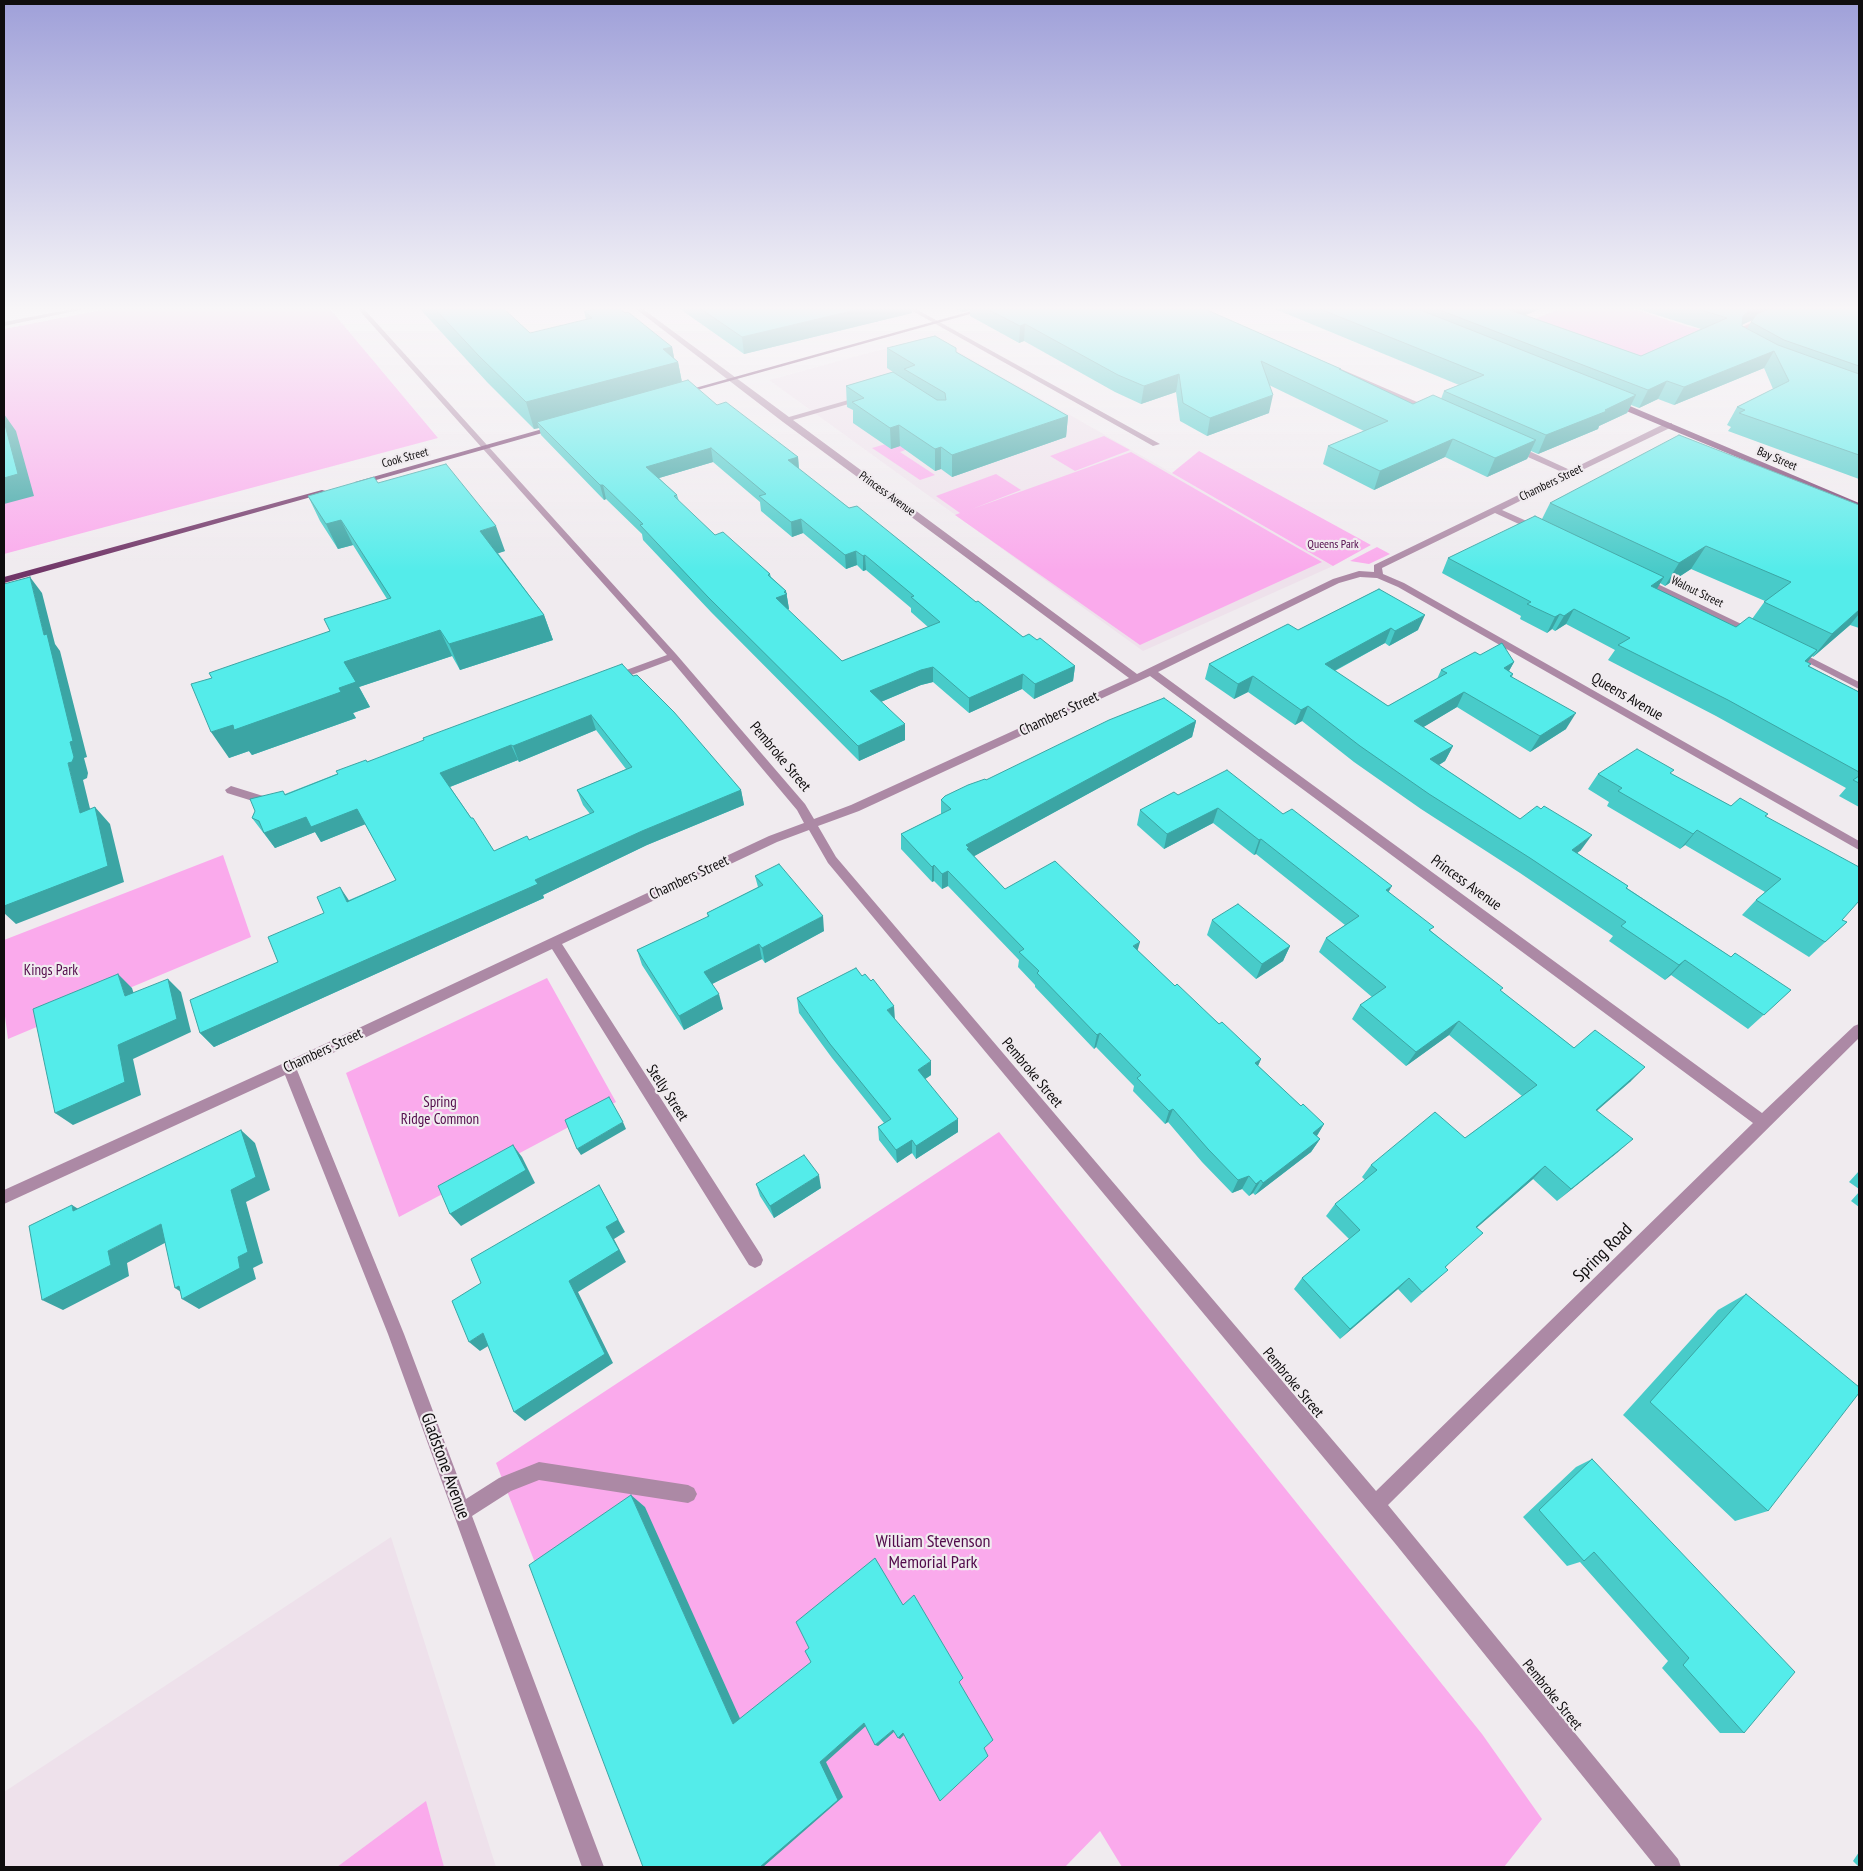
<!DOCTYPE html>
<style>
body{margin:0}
#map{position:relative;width:1863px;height:1871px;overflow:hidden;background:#f0ebef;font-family:"PT Sans Narrow",sans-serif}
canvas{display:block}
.frame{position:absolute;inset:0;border:5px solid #0f0d0e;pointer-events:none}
</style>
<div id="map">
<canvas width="1863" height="1871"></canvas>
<div class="frame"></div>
</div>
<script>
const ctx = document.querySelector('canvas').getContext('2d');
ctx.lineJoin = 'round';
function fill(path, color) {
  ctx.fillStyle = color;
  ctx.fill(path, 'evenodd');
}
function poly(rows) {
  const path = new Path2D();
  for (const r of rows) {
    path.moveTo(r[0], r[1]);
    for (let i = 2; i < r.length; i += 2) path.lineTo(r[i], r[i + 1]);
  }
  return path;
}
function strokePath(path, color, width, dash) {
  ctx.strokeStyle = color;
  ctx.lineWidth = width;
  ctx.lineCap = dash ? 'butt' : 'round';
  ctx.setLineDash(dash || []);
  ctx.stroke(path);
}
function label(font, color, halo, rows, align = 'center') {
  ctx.font = font + ' "PT Sans Narrow",sans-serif';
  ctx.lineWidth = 4.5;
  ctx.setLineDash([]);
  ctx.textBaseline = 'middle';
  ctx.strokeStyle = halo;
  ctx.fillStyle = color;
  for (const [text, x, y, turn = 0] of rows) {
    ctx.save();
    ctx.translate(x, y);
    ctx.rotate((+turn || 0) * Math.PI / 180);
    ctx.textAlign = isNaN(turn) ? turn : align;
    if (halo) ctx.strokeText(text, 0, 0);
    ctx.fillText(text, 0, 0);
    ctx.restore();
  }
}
const built = poly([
 [931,336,1172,473,1333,566,1143,651,769,380],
 [391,1537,496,1867,4,1867,4,1792]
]);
const green = poly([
 [107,309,330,309,438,438,4,554,4,329],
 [1561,309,1633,309,1689,327,1711,331,1648,361,1534,319],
 [1104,436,1130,450,1075,471,1050,456],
 [896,441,908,449,900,452,935,475,920,480,872,448],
 [1199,451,1371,545,1333,566,1172,473],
 [1131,452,1322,562,1140,645,955,515,960,513,936,496,996,474,1021,490,972,509],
 [1377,547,1390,554,1369,564,1350,561],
 [223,855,251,937,8,1039,4,1009,4,940],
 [547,978,616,1102,399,1217,346,1073],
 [999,1132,1482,1734,1542,1819,1504,1867,1122,1867,1100,1831,1065,1867,654,1867,496,1463],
 [426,1801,444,1867,337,1867]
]);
const minor = poly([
 [73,309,84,309,4,326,4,322,73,309],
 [358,309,364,309,676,654,805,804,814,819,851,805,1129,678,783,422,636,309,643,309,789,417,866,395,866,399,793,420,1137,674,1333,579,1359,571,1374,572,1374,565,1564,473,1512,450,1512,446,1518,446,1570,470,1666,423,1672,423,1672,427,1576,473,1575,476,1570,476,1502,510,1540,527,1540,531,1534,531,1495,513,1382,568,1383,574,1404,583,1859,841,1859,850,1398,587,1377,578,1360,577,1339,583,1158,672,1762,1113,1854,1026,1859,1024,1859,1038,1388,1505,1678,1859,1681,1867,1656,1867,1394,1542,828,863,809,830,777,842,562,944,761,1255,763,1260,761,1265,755,1268,749,1265,552,949,297,1070,404,1334,466,1499,499,1478,539,1462,688,1485,694,1488,697,1494,694,1500,688,1503,539,1480,511,1491,472,1516,604,1867,582,1867,388,1334,285,1075,4,1204,4,1190,284,1063,769,836,804,823,797,810,671,660,618,680,610,680,610,676,667,655,358,309],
 [1150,676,1753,1123,1376,1491,836,857,818,826,859,811,1150,676],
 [909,309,916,309,1160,444,1153,446,909,309],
 [1782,309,1789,309,1746,329,1741,334,1739,342,1735,342,1735,333,1742,327,1782,309],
 [1341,369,1431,408,1432,410,1425,412,1339,372,1339,370,1341,369],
 [1643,577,1756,631,1758,633,1756,635,1750,635,1640,582,1640,578,1643,577],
 [1794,649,1859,682,1859,689,1791,654,1789,652,1794,649],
 [231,786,276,800,278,803,272,807,227,793,225,790,231,786]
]);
const major = poly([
 [979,309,988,309,683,394,677,393,979,309],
 [1612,401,1618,401,1859,503,1859,508,1612,405,1612,401],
 [553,426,560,428,362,484,355,482,553,426],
 [322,490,329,492,4,583,4,577,322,490]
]);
const wall = poly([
 [420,309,504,309,530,333,586,320,584,311,672,347,674,358,678,362,682,382,798,457,799,469,849,508,1023,637,1075,666,1073,681,1034,699,1022,689,969,713,933,682,921,685,881,702,905,740,859,761,711,612,643,540,642,534,606,499,604,500,541,435,539,428,534,429,487,382],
 [713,462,760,502,761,511,792,537,803,533,846,569,857,565,863,571,866,570,911,608,911,612,928,627,842,661,787,610,789,609,786,591,771,577,770,574,715,535,679,501,677,495,659,478],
 [680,309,912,309,912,313,744,354],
 [956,309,1212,309,1210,309,1210,311,1341,369,1340,370,1413,404,1441,399,1444,391,1459,385,1275,309,1540,309,1525,315,1641,356,1701,329,1638,309,1859,309,1859,479,1728,431,1731,427,1727,425,1737,407,1773,389,1764,368,1674,405,1658,399,1639,408,1631,405,1627,413,1599,426,1598,429,1538,454,1531,451,1527,459,1487,477,1445,457,1374,490,1323,464,1328,446,1364,431,1269,385,1269,413,1207,436,1180,421,1176,392,1141,404,1115,392,1024,341,1019,343,970,316,970,310,962,312],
 [1752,320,1747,329,1742,326,1742,325],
 [887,348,956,352,1068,416,1066,437,952,477,941,469,935,471,900,446,891,449,853,423,853,410,847,407,846,386,893,372,887,368],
 [378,483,505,551,498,553,544,615,553,640,460,670,452,656,359,687,370,707,353,713,356,718,252,755,249,751,229,758,212,678,330,631,387,599,353,545,338,549,320,521,308,496],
 [1550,503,1859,505,1859,628,1850,625,1813,657,1812,656,1807,662,1811,664,1809,666,1859,692,1859,807,1839,796,1846,788,1716,716,1608,660,1615,650,1566,624,1555,631,1552,629,1547,633,1520,619,1521,616,1442,573,1448,558,1542,519],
 [1691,569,1765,601,1752,619,1736,627,1657,589,1660,583,1665,586],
 [1379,589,1418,630,1389,646,1385,643,1335,671,1388,706,1437,679,1441,670,1480,655,1514,662,1509,671,1513,674,1512,677,1566,729,1530,752,1457,707,1423,727,1453,746,1445,761,1439,765,1520,819,1581,850,1577,853,1628,886,1627,888,1731,957,1791,990,1748,1029,1671,975,1665,980,1609,941,1613,936,1520,873,1421,809,1354,762,1302,721,1295,725,1248,692,1234,699,1205,679,1209,664,1298,630],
 [633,676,741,790,744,805,647,845,543,895,544,898,214,1047,200,1033,278,962,324,913,349,900,396,880,365,824,321,842,315,832,275,848,252,818,285,794,367,762],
 [596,730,626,769,577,790,583,805,590,814,529,840,494,851,450,787,518,760,519,762],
 [1196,721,1192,737,974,856,1005,889,1137,950,1175,986,1261,1059,1258,1066,1301,1106,1324,1124,1317,1136,1320,1139,1311,1152,1255,1195,1253,1193,1249,1196,1242,1189,1232,1193,1202,1162,1168,1122,1165,1124,1133,1091,1134,1086,1096,1047,1094,1049,1035,987,1035,985,1018,967,1019,960,948,886,942,889,934,881,932,882,901,849,901,834,941,814,941,800,986,780],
 [1598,774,1671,774,1731,806,1768,814,1765,817,1842,920,1847,922,1809,957,1742,915,1756,900,1765,892,1685,845,1680,849,1607,806,1609,802,1588,789],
 [1178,795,1283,814,1389,892,1431,931,1501,991,1574,1048,1631,1081,1597,1110,1618,1152,1557,1201,1533,1179,1477,1227,1446,1267,1437,1280,1411,1303,1398,1289,1340,1339,1294,1289,1302,1278,1349,1239,1326,1216,1335,1204,1365,1180,1362,1177,1371,1165,1465,1138,1522,1096,1449,1035,1406,1066,1352,1019,1360,1005,1372,997,1319,952,1326,938,1345,925,1256,854,1254,855,1213,823,1164,849,1137,825,1140,810],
 [755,876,824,931,765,963,762,959,712,984,723,1009,684,1030,642,965,637,950,708,917,707,913,758,887],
 [1212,920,1290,946,1283,961,1256,979,1207,935],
 [797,998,895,1020,931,1075,925,1079,958,1132,916,1159,912,1153,897,1163,879,1140,878,1127,884,1123,832,1058,799,1013],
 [1859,1171,1859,1189,1849,1182],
 [756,1184,821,1188,774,1218,760,1196],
 [1859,1192,1859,1207,1851,1201],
 [1746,1294,1768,1511,1735,1521,1623,1415,1718,1310],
 [1592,1459,1744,1733,1720,1733,1662,1668,1668,1661,1580,1562,1567,1566,1523,1517,1576,1467],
 [1859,1852,1859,1867,1853,1861]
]);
const shadedWall = poly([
 [860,309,912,309,912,313,744,354,742,337],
 [962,309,970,309,970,310,962,312],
 [1507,309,1540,309,1500,325],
 [1751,309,1778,309,1741,325,1743,316],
 [1025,324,1024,341,1019,343,1020,326],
 [672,347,675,363,678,362,683,388,537,422,539,428,534,429,526,402,663,349],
 [1774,351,1764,368,1674,405,1684,387],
 [1179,374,1176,392,1141,404,1144,386],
 [1667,381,1658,399,1639,408,1648,390],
 [1273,395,1269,413,1207,436,1210,418],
 [1636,395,1627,413,1599,426,1598,429,1538,454,1546,435],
 [4,414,16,431,34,496,4,504],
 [1068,416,1066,437,952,477,952,455],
 [899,425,900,446,891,449,890,428],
 [1453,439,1445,457,1374,490,1380,471],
 [1536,440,1527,459,1487,477,1495,458],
 [941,447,941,469,935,471,935,449],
 [711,448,713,462,649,481,646,467],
 [798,457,799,471,788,460],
 [600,485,603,485,606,499,604,500],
 [801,519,803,533,792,537,791,522],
 [341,520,353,545,338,549,326,524],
 [496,526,505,551,490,556,480,531],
 [1706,546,1691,569,1665,586,1679,563],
 [856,551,857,565,846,569,845,555],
 [865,555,866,570,863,571,863,556],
 [30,577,42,593,55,644,60,651,87,757,84,758,88,773,87,778,83,780,95,829,80,813,68,763,44,635],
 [1664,577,1655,592,1651,586],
 [786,591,789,609,778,613,776,598],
 [1574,609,1566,624,1555,631,1564,616],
 [1859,610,1859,614,1850,625,1813,657,1832,634],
 [1560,614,1552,629,1547,633,1555,617],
 [544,615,553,640,460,670,449,644],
 [1425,615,1418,630,1389,646,1395,631],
 [1391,628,1385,643,1319,679,1325,664],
 [440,630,452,656,359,687,370,707,353,713,356,718,252,755,249,751,229,758,211,732,339,688,344,662],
 [1817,650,1805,665,1805,661],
 [1514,662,1505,678,1504,668],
 [1075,666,1073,681,1034,699,1035,684],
 [933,667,933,682,921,685,871,706,870,691,921,670],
 [1023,674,1022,689,969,713,969,698],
 [1253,676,1248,692,1234,699,1238,684],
 [1464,692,1457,707,1407,737,1414,721],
 [1308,706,1302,721,1295,725,1301,710],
 [1576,713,1566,729,1530,752,1540,736],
 [591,715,596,730,519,762,513,746],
 [1196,721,1192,737,969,859,966,845],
 [905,724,905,740,859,761,858,746],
 [511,745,518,760,447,788,440,773],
 [1453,746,1445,761,1423,775,1430,759],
 [741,790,744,805,647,845,543,895,544,898,214,1047,200,1033,642,831],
 [95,807,110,824,124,882,16,924,4,913,4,906],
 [1218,808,1213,823,1164,849,1167,834],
 [357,809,366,824,321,842,315,832,275,848,264,833,306,817],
 [1697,830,1685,845,1680,849,1693,834],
 [1592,835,1581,850,1562,865,1572,850],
 [1261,839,1256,854,1254,855,1259,840],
 [934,865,934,881,932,882,932,867],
 [948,871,948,886,942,889,942,874],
 [1392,886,1384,900,1386,890],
 [340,887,350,902,347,902],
 [823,916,824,931,765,963,762,948],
 [1140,942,1136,956,1133,946],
 [759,944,762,959,708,986,704,972],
 [1290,946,1283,961,1256,979,1262,964],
 [1685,960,1671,975,1665,980,1679,965],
 [118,974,132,988,139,1010,125,996],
 [168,979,181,992,191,1032,133,1059,141,1095,73,1125,55,1113,118,1045],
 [719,994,723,1009,684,1030,679,1016],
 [894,1006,895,1020,887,1010],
 [1459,1021,1449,1035,1406,1066,1416,1052],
 [1100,1033,1096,1047,1094,1049,1097,1035],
 [1261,1059,1255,1072,1255,1063],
 [931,1061,931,1075,918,1084,918,1070],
 [1645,1067,1631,1081,1583,1123,1596,1110],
 [1173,1109,1168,1122,1165,1124,1169,1111],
 [958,1119,958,1132,916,1159,916,1146],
 [623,1122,626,1129,581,1155,577,1149],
 [1324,1124,1316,1137,1313,1133],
 [241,1130,255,1143,270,1190,246,1202,263,1263,253,1268,256,1279,199,1309,182,1299,187,1296,175,1288,231,1190],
 [1320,1139,1311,1152,1255,1195,1263,1183],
 [1633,1139,1618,1152,1557,1201,1571,1189],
 [912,1140,912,1153,897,1163,896,1150],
 [513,1145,522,1157,535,1183,461,1226,450,1214],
 [1545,1166,1533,1179,1465,1238,1476,1227],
 [819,1175,821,1188,774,1218,770,1206],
 [1249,1176,1242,1189,1232,1193,1238,1180],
 [1261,1180,1253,1193,1249,1196,1256,1184],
 [599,1185,625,1232,614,1239,626,1262,578,1292,613,1363,525,1421,514,1412,569,1281,606,1227],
 [72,1205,91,1217,73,1211],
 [161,1224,178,1236,127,1263,129,1276,63,1310,42,1300,108,1251],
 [1409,1278,1398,1289,1340,1339,1350,1329],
 [483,1333,493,1343,480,1351,469,1342],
 [631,1495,645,1507,743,1725,733,1724],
 [864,1723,867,1725,826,1762,843,1797,763,1867,760,1867,820,1762],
 [893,1730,895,1731,878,1746,875,1745],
 [903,1733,905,1734,900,1739,898,1738]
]);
const building = poly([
 [435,309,504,309,530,333,592,318,584,311,595,309,620,309,625,313,628,312,672,347,663,349,678,362,526,402,479,356,435,309],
 [701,309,860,309,742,337,701,309],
 [987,309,1208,309,1207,310,1341,369,1339,369,1413,404,1433,395,1536,440,1495,458,1453,439,1380,471,1328,446,1388,421,1261,361,1273,395,1210,418,1183,403,1179,374,1144,386,1118,375,1025,324,1020,326,987,309],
 [1320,309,1418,309,1636,395,1605,410,1607,411,1546,435,1444,391,1484,375,1320,309],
 [1437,309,1507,309,1641,356,1727,318,1698,309,1751,309,1743,316,1742,326,1778,345,1859,374,1859,455,1739,413,1745,410,1737,407,1789,381,1774,351,1684,387,1667,381,1648,390,1437,309],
 [1768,309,1859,309,1859,366,1784,340,1751,322,1757,314,1768,309],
 [935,336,956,348,956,352,1068,416,952,455,941,447,935,449,899,425,890,428,852,402,864,398,846,386,893,372,937,400,946,400,945,393,904,369,915,365,887,348,935,336],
 [688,380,717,405,726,402,798,457,788,460,849,508,857,506,976,602,978,601,1023,637,1029,634,1037,640,1040,638,1075,666,1035,684,1023,674,969,698,933,667,921,670,870,691,905,724,858,746,708,597,640,525,643,524,603,485,600,485,537,422,688,380],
 [711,448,766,494,759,496,791,522,801,519,845,555,856,551,863,556,865,555,914,596,911,597,940,622,842,661,776,598,787,594,784,592,786,591,768,575,770,574,723,532,715,535,674,496,677,495,646,467,711,448],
 [4,421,18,474,4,478,4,421],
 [1679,435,1859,505,1859,610,1832,634,1764,602,1791,582,1706,546,1679,563,1550,503,1679,435],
 [446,464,496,526,480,531,544,615,449,644,440,630,344,662,356,682,339,688,341,692,234,730,233,725,211,732,191,684,212,678,209,673,330,631,324,619,391,598,341,520,326,524,308,496,374,477,378,483,446,464],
 [1535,516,1664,577,1651,586,1736,627,1749,617,1817,650,1805,661,1811,664,1808,666,1859,692,1859,772,1728,700,1618,645,1630,638,1574,609,1564,616,1560,614,1555,617,1527,604,1531,602,1448,558,1535,516],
 [30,577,44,635,47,634,73,741,70,742,74,757,72,762,68,763,80,813,95,807,108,866,4,906,4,584,30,577],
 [1379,589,1425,615,1395,631,1391,628,1325,664,1388,706,1447,673,1441,670,1475,652,1480,655,1502,643,1514,662,1504,668,1513,674,1510,676,1576,713,1540,736,1464,692,1414,721,1453,746,1430,759,1520,819,1537,806,1541,809,1544,806,1592,835,1572,850,1628,886,1626,888,1731,957,1735,953,1791,990,1764,1015,1685,960,1679,965,1621,926,1626,922,1530,858,1429,794,1360,746,1308,706,1301,710,1253,676,1238,684,1209,664,1288,624,1298,630,1379,589],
 [622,664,633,676,637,675,674,712,741,790,642,831,535,880,538,884,200,1033,190,1000,278,962,268,937,324,913,317,897,340,887,347,902,396,880,357,809,311,827,306,817,264,833,259,821,252,818,255,811,250,799,283,791,285,795,338,774,336,771,366,760,367,762,424,740,423,738,622,664],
 [591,715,632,767,577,790,594,812,529,840,527,836,494,851,473,818,471,818,440,773,511,745,513,746,591,715],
 [1164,698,1196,721,966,845,969,848,967,849,1005,889,1055,861,1140,942,1133,946,1175,986,1177,984,1219,1024,1222,1022,1261,1059,1255,1063,1301,1106,1303,1104,1324,1124,1313,1133,1320,1139,1263,1183,1261,1180,1256,1184,1249,1176,1238,1180,1208,1149,1173,1109,1169,1111,1137,1078,1141,1075,1100,1033,1097,1035,1037,973,1039,971,1019,952,1024,949,948,871,942,874,934,865,932,867,901,834,951,809,941,800,945,796,968,785,985,779,986,780,1109,720,1164,698],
 [1637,749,1674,770,1670,773,1731,806,1740,798,1768,814,1765,816,1859,867,1859,901,1842,920,1847,922,1825,942,1756,900,1781,879,1697,830,1693,834,1618,791,1622,788,1598,774,1637,749],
 [1227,770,1283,814,1292,809,1392,886,1386,890,1434,927,1429,930,1503,988,1500,990,1574,1048,1595,1030,1645,1067,1596,1110,1633,1139,1571,1189,1545,1166,1476,1227,1483,1233,1445,1267,1448,1270,1422,1292,1409,1278,1350,1329,1302,1278,1360,1230,1335,1204,1377,1170,1371,1165,1435,1112,1465,1138,1537,1085,1459,1021,1416,1052,1360,1005,1386,987,1326,938,1359,916,1261,839,1259,840,1218,808,1167,834,1140,810,1174,792,1178,795,1227,770],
 [1859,776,1859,783,1853,780,1859,776],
 [779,864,823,916,762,948,759,944,704,972,719,994,679,1016,637,950,709,916,707,913,763,885,755,876,779,864],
 [1238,904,1290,946,1262,964,1212,920,1238,904],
 [856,968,862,976,865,974,871,981,873,979,894,1006,887,1010,931,1061,918,1070,958,1119,916,1146,912,1140,896,1150,878,1127,891,1119,830,1044,797,998,856,968],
 [118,974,125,996,168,979,177,1019,118,1045,125,1082,55,1113,33,1009,118,974],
 [609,1097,623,1122,577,1149,565,1120,609,1097],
 [241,1130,256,1177,231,1190,248,1252,238,1257,240,1268,182,1299,179,1286,175,1288,161,1224,108,1251,111,1265,42,1300,29,1226,72,1205,73,1211,241,1130],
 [513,1145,526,1170,450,1214,438,1186,513,1145],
 [804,1155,819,1175,770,1206,756,1184,804,1155],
 [599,1185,618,1220,606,1227,619,1250,569,1281,605,1354,514,1412,483,1333,469,1342,452,1301,481,1283,471,1259,599,1185],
 [1746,1294,1859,1387,1859,1393,1768,1511,1650,1402,1746,1294],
 [1592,1459,1795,1672,1744,1733,1683,1665,1689,1658,1594,1552,1584,1561,1539,1510,1592,1459],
 [631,1495,733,1724,811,1662,805,1651,809,1648,796,1622,875,1558,903,1605,914,1595,963,1678,959,1682,993,1740,984,1748,988,1756,940,1801,903,1733,898,1738,893,1730,875,1745,864,1723,820,1762,838,1800,760,1867,643,1867,529,1565,631,1495]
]);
const farStreetnames = [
 ["Cook Street",405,458,-15],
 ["Bay Street",1777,459,23],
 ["Chambers Street",1551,483,-26],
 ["Princess Avenue",887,494,36],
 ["Walnut Street",1697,592,26]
];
const farParknames = [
 ["Queens Park",1333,545]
];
const streetNames = [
 ["Queens Avenue",1627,697,30],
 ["Chambers Street",1059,714,-25],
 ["Pembroke Street",780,757,50],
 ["Chambers Street",689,878,-25],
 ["Princess Avenue",1466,883,36],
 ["Chambers Street",323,1051,-25],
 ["Pembroke Street",1032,1073,50],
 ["Stelly Street",667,1093,57],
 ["Pembroke Street",1293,1383,50],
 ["Pembroke Street",1552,1695,51]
];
const parkNames = [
 ["Kings Park",51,971],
 ["Spring",440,1103],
 ["Ridge Common",440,1120]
];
const nearStreetnames = [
 ["Spring Road",1603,1253,-45],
 ["Gladstone Avenue",445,1466,70]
];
const nearParknames = [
 ["William Stevenson",933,1542],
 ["Memorial Park",933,1563]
];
fill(built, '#eee1eb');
fill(green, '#faaaec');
fill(minor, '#ac89a5');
fill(major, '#713668');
fill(wall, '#48cbc9');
fill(shadedWall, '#3ba5a4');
fill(building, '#54ecea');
strokePath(building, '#3ba5a4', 1);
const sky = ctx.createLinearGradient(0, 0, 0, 571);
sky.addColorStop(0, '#9fa0d9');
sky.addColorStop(0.54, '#f8f6f8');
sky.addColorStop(1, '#f8f6f800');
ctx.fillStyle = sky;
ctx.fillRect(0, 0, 1863, 571);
label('12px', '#0f0d0e', '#f0ebef', farStreetnames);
label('12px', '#510a4a', '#f0ebef', farParknames);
label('15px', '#0f0d0e', '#f0ebef', streetNames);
label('15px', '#510a4a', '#f0ebef', parkNames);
label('18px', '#0f0d0e', '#f0ebef', nearStreetnames);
label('18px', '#510a4a', '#f0ebef', nearParknames);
</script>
